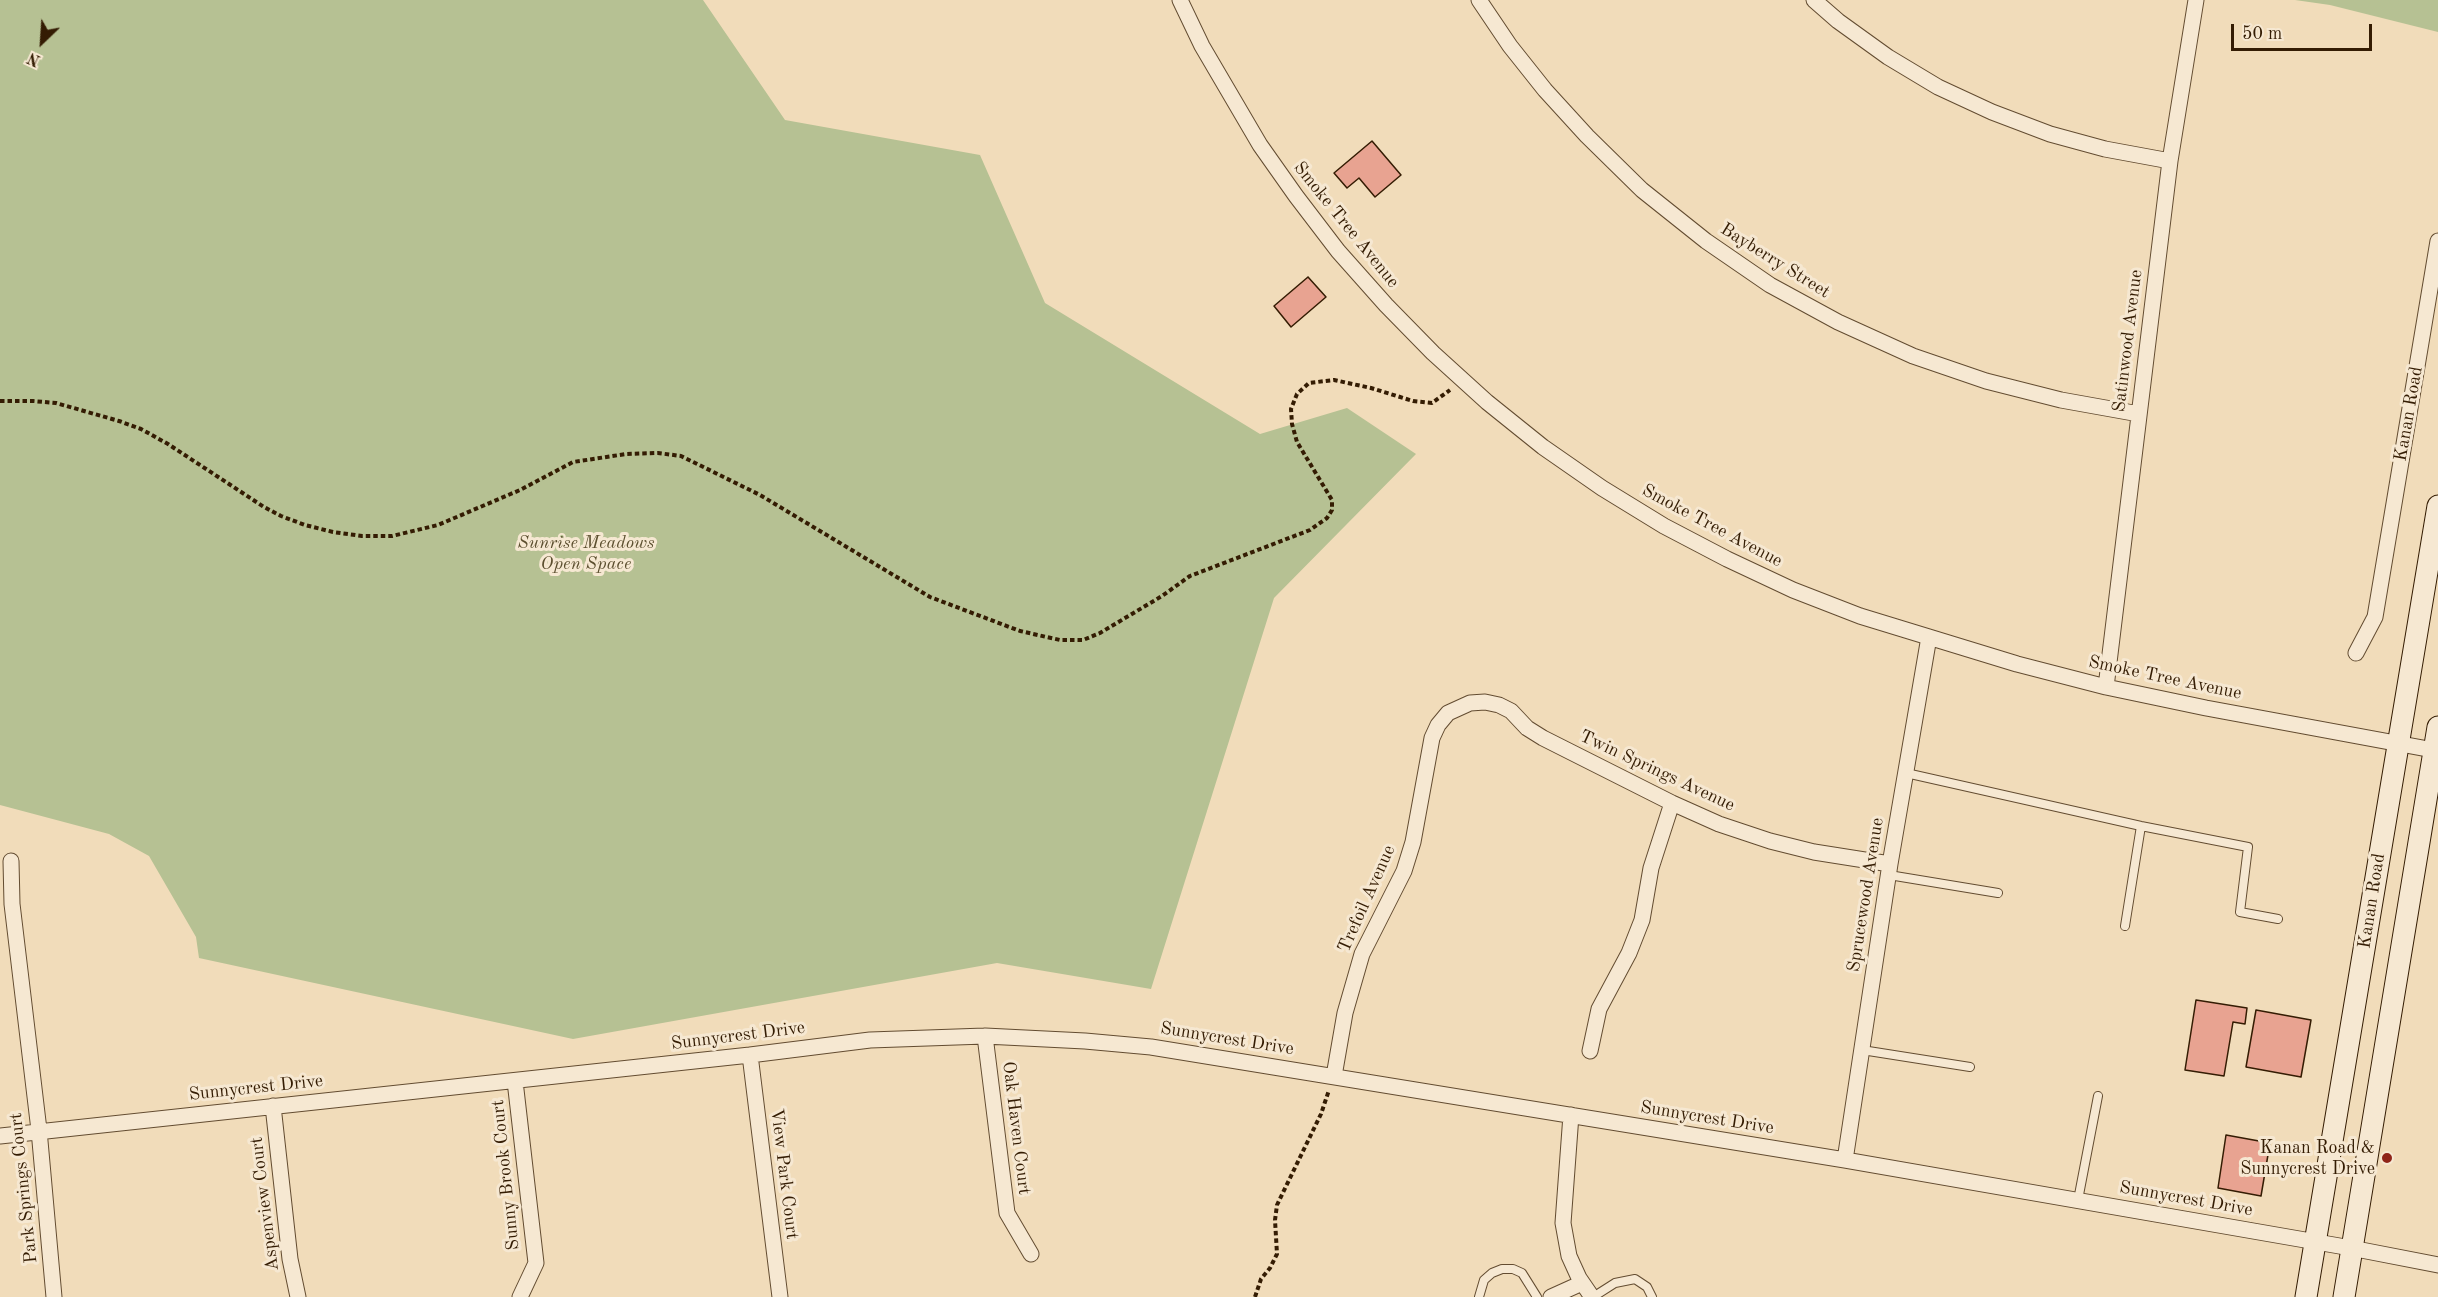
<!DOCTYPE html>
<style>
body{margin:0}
#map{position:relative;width:2438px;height:1297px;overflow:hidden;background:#f1dcba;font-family:"Old Standard TT",serif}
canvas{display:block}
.north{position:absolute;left:12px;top:12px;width:60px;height:60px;-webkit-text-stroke:4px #f6e8d2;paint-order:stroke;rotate:205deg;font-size:16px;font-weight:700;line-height:24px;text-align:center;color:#341c03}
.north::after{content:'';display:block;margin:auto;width:21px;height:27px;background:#341c03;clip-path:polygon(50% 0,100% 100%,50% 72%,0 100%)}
.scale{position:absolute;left:2231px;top:24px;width:141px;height:27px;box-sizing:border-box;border:3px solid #341c03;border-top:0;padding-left:8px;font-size:18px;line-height:21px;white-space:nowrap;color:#341c03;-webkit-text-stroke:4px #f6e8d2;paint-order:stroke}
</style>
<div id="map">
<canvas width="2438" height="1297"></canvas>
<div class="north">N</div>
<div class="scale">50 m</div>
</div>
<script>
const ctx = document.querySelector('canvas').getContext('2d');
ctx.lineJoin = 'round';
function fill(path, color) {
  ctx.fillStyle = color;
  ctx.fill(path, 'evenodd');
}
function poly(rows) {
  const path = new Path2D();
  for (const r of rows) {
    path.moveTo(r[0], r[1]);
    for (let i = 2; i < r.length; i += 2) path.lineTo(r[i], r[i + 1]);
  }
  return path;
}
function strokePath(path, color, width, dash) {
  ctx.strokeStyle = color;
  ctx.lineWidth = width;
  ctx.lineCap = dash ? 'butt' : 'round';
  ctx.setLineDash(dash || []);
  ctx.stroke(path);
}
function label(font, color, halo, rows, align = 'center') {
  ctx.font = font + ' "Old Standard TT",serif';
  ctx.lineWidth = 6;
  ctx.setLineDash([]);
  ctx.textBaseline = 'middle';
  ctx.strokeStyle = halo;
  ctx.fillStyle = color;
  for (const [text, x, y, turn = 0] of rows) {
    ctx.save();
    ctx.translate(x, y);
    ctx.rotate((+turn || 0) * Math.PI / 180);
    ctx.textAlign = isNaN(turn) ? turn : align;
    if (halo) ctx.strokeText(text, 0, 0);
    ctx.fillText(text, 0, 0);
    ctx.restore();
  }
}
const green = poly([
 [0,0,703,0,785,120,980,155,1045,303,1260,434,1347,408,1416,454,1274,598,1151,989,997,963,573,1039,199,958,196,937,149,856,109,834,0,805],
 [2295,0,2438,0,2438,32,2330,5]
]);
const building = poly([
 [1372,141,1401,175,1375,197,1359,178,1347,188,1334,173,1372,141],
 [1308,277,1326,297,1291,327,1274,306,1308,277],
 [2196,1000,2247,1008,2245,1024,2233,1022,2224,1076,2185,1070,2196,1000],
 [2256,1010,2311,1020,2301,1077,2246,1067,2256,1010],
 [2226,1135,2270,1143,2261,1196,2218,1188,2226,1135]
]);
const path = poly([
 [0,401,33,401,56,403,119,421,141,429,168,444,264,507,281,516,305,525,333,532,362,536,392,536,438,525,520,490,573,462,626,454,658,453,681,456,760,495,930,597,1020,631,1060,640,1083,640,1100,633,1162,596,1190,576,1310,530,1327,518,1332,510,1332,500,1297,442,1292,424,1291,409,1297,394,1309,383,1334,380,1371,388,1413,401,1432,403,1450,390],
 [1255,1297,1261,1279,1270,1268,1277,1254,1275,1220,1277,1205,1321,1114,1329,1090]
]);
const service = poly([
 [1906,773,2141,826,2248,847,2240,912,2278,919],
 [1889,875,1998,893],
 [2125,926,2141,826],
 [1862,1050,1970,1067],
 [2078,1200,2098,1096],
 [1479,1297,1484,1280,1492,1273,1502,1269,1513,1269,1522,1273,1537,1297],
 [1593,1297,1615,1283,1635,1279,1647,1287,1652,1297]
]);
const minor = poly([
 [1180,0,1202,46,1260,145,1296,196,1338,251,1386,305,1433,353,1487,402,1543,447,1602,488,1664,526,1727,559,1793,590,1860,616,2017,664,2106,687,2206,708,2438,751],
 [1479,0,1510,46,1545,90,1587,136,1642,190,1706,241,1770,285,1838,322,1913,356,1986,381,2061,400,2139,414],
 [1814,0,1838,21,1888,57,1938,87,1992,112,2050,134,2105,149,2170,161],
 [2356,653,2375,617,2438,241],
 [2106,687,2170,161,2196,0],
 [11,861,12,904,39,1130,54,1297],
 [985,1036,1007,1213,1031,1254],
 [1590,1051,1599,1009,1629,953,1642,920,1651,868,1672,803],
 [750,1055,780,1297],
 [1334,1076,1345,1013,1362,954,1404,871,1413,842,1432,738,1438,725,1448,713,1470,703,1485,702,1499,705,1511,711,1527,728,1543,738,1672,803,1719,824,1770,841,1814,852,1890,864],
 [515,1081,536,1263,520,1297],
 [273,1106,290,1259,298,1297],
 [1571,1115,1563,1223,1569,1256,1579,1278,1592,1297],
 [0,1136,750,1055,870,1040,985,1036,1085,1041,1151,1047,1845,1160,2351,1248,2438,1265],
 [1845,1160,1890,864,1929,637],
 [1551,1297,1582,1283]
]);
const secondary = poly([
 [2306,1297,2438,506],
 [2344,1297,2438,727]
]);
const markers = [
 [2387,1158,6,"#8f2418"]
];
const streetNames = [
 ["Smoke Tree Avenue",1346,225,51],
 ["Bayberry Street",1775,261,32],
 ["Satinwood Avenue",2128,341,-83],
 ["Kanan Road",2409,414,-80],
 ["Smoke Tree Avenue",1712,526,28],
 ["Smoke Tree Avenue",2165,678,12],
 ["Twin Springs Avenue",1657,771,25],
 ["Sprucewood Avenue",1866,895,-81],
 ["Trefoil Avenue",1367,899,-66],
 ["Kanan Road",2372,901,-81],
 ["Sunnycrest Drive",738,1036,-7],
 ["Sunnycrest Drive",1227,1039,9],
 ["Sunnycrest Drive",256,1088,-6],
 ["Sunnycrest Drive",1707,1118,9],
 ["Oak Haven Court",1016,1128,83],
 ["View Park Court",784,1174,83],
 ["Sunny Brook Court",506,1175,-96],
 ["Park Springs Court",24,1188,-96],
 ["Sunnycrest Drive",2186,1199,10],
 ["Aspenview Court",265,1204,-97]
];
const parkNames = [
 ["Sunrise Meadows",586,543],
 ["Open Space",586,564]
];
const poiNames = [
 ["Kanan Road &",2375,1148],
 ["Sunnycrest Drive",2375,1169]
];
fill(green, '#b6c193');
fill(building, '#e8a391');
strokePath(building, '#341c03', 1.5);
strokePath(service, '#634c31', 10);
strokePath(minor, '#634c31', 17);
strokePath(secondary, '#341c03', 23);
strokePath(path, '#341c03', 4, [4.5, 3]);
strokePath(service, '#f6e8d2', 8);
strokePath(minor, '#f6e8d2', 15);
strokePath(secondary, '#f6e8d2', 21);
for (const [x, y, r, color] of markers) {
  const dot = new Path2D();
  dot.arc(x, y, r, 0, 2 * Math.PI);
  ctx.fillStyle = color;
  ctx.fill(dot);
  strokePath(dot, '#f6e8d2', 2);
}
label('18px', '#341c03', '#f6e8d2', streetNames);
label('italic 18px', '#5b4e2e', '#f6e8d2', parkNames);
label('18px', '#341c03', '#f6e8d2', poiNames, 'right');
</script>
